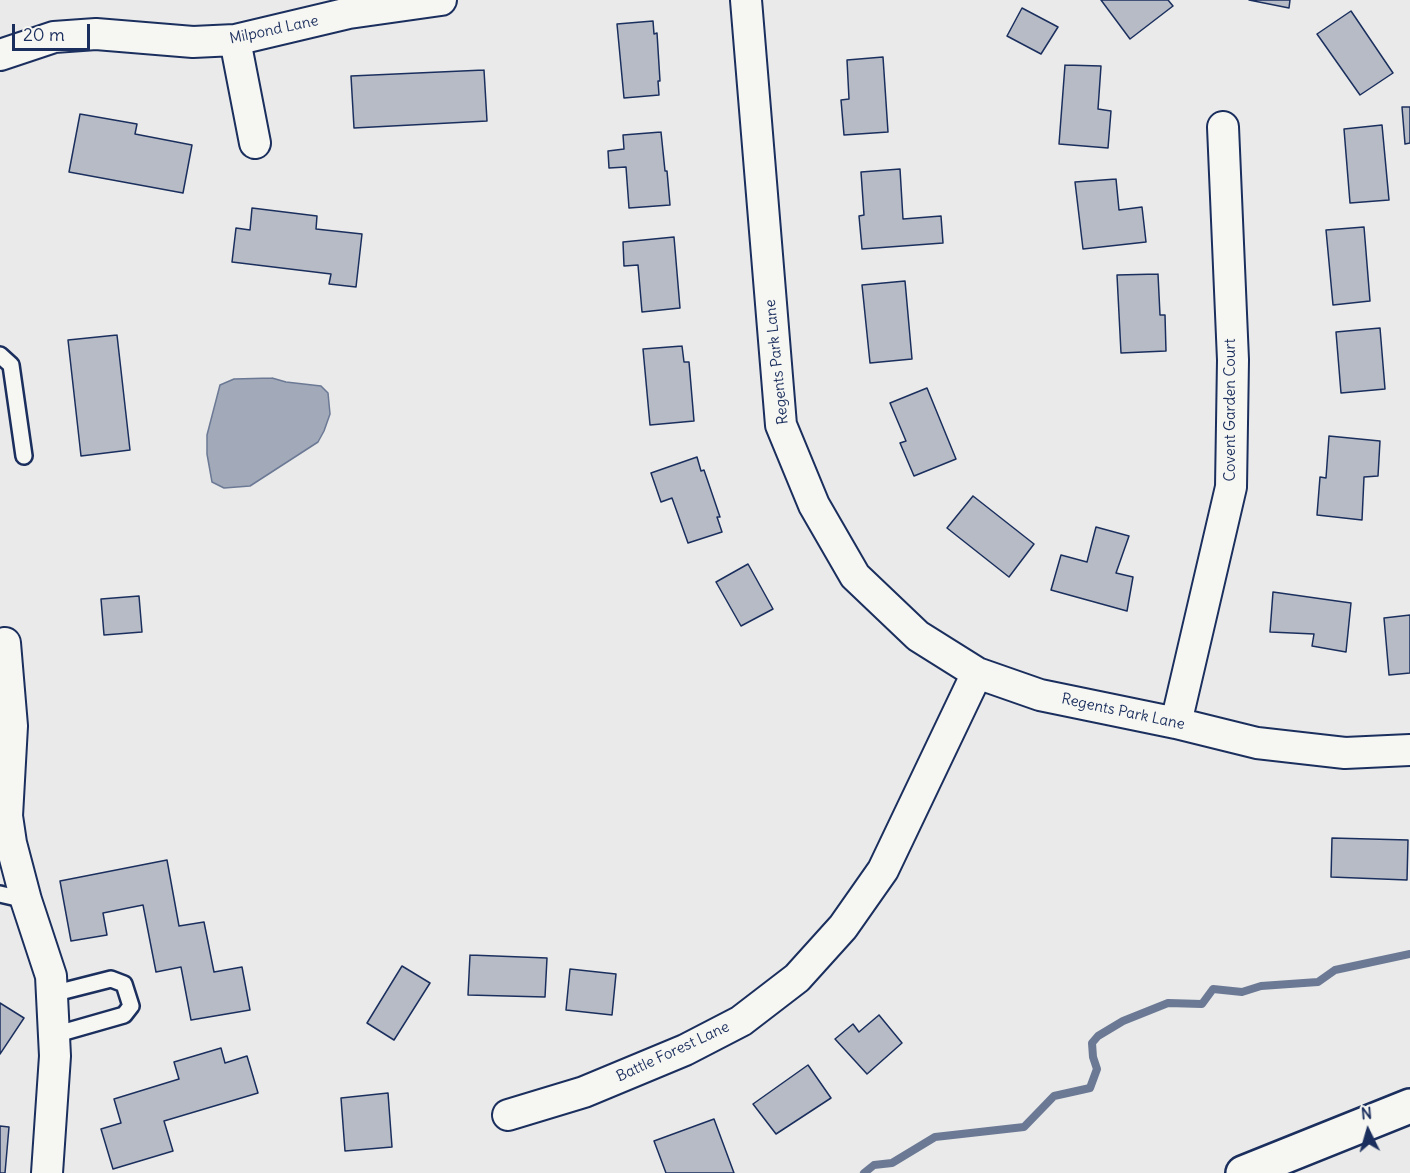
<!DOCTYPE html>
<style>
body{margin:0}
#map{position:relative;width:1410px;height:1173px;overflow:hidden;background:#e9eae9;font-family:Delius,sans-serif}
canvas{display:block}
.north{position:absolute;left:1338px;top:1101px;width:60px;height:60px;-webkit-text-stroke:4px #f6f6f2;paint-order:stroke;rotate:355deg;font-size:16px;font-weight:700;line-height:24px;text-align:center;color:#1b2f5e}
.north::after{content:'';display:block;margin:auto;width:21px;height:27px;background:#1b2f5e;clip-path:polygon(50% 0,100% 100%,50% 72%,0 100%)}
.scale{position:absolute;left:12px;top:24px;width:78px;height:27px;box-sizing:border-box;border:3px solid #1b2f5e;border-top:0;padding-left:8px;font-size:18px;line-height:21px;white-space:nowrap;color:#1b2f5e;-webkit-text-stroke:4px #f6f6f2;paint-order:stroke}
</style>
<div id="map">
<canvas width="1410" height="1173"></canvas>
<div class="north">N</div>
<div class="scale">20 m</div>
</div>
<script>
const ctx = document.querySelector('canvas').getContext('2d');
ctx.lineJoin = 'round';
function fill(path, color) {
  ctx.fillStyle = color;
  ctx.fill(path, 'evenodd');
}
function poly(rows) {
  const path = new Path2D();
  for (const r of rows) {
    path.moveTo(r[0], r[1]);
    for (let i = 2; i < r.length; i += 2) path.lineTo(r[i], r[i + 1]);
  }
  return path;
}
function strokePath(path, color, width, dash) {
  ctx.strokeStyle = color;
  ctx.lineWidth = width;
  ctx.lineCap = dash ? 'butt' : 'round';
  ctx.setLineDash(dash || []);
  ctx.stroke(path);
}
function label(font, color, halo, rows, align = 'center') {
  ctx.font = font + ' Delius,sans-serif';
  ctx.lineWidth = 5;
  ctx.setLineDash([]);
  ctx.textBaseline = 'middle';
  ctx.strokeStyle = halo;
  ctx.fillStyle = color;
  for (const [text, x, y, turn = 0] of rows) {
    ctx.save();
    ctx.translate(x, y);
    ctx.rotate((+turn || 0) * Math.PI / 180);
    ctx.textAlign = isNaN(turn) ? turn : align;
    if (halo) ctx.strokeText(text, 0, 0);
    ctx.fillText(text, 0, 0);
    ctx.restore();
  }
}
const water = poly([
 [272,378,286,382,321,386,328,393,330,414,324,431,318,442,250,486,224,488,212,482,207,454,207,435,220,385,234,379,272,378]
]);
const stream = poly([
 [864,1173,874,1165,892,1163,935,1137,1024,1127,1054,1096,1090,1088,1097,1069,1093,1057,1092,1043,1098,1036,1123,1021,1168,1003,1202,1004,1213,989,1242,992,1261,986,1318,982,1335,970,1410,954]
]);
const building = poly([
 [1101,0,1168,0,1173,6,1130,39,1101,0],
 [1249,0,1290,0,1289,8,1249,0],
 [1022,8,1058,27,1041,54,1007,36,1022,8],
 [1351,11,1393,73,1360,95,1317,34,1351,11],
 [653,21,654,34,657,33,660,81,658,81,659,95,624,98,617,24,653,21],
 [883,57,888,132,844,135,841,100,849,99,847,60,883,57],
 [1065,65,1101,66,1098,109,1111,111,1108,148,1059,144,1065,65],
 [484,70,487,121,354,128,351,76,484,70],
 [1402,107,1410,107,1410,143,1405,144,1402,107],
 [80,114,137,124,135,134,192,145,183,193,69,172,80,114],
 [1382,125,1389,200,1350,203,1344,129,1382,125],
 [661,132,665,171,667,171,670,205,629,208,626,167,609,168,608,151,624,149,623,135,661,132],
 [900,169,903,219,941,216,943,243,862,249,859,216,864,215,861,172,900,169],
 [1116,179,1119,210,1142,207,1146,242,1083,249,1075,182,1116,179],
 [252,208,317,216,316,229,362,234,356,287,329,284,331,274,232,262,236,228,250,230,252,208],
 [1364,227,1370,301,1333,305,1326,230,1364,227],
 [674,237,680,308,642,312,638,265,624,266,623,242,674,237],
 [1158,274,1160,315,1165,315,1166,351,1121,353,1117,275,1158,274],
 [905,281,912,359,870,363,862,285,905,281],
 [1380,328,1385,389,1341,393,1336,332,1380,328],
 [117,335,130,450,81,456,68,340,117,335],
 [682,346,684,362,689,362,694,421,650,425,643,349,682,346],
 [927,388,956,459,914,476,900,443,906,441,890,403,927,388],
 [1329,436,1380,441,1378,476,1364,477,1362,520,1317,515,1320,477,1326,478,1329,436],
 [697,457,701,471,704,470,720,517,717,517,722,532,688,543,672,498,661,502,651,473,697,457],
 [973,496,1034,544,1009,577,947,528,973,496],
 [1096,527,1129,536,1116,573,1133,577,1127,611,1051,590,1061,555,1087,562,1096,527],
 [748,564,773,609,741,626,716,582,748,564],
 [1273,592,1351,603,1346,652,1312,646,1314,634,1270,632,1273,592],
 [139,596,142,632,104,635,101,599,139,596],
 [1410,615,1410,673,1389,675,1384,618,1410,615],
 [1332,838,1408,840,1407,880,1331,877,1332,838],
 [167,860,179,926,204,922,214,972,242,967,250,1010,191,1020,181,967,156,972,143,905,103,913,107,935,71,941,60,881,167,860],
 [470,955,547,958,545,997,468,995,470,955],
 [402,966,430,983,394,1040,367,1023,402,966],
 [570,969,616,974,612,1015,566,1010,570,969],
 [0,1003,24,1018,0,1054,0,1003],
 [879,1015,902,1043,867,1074,835,1039,853,1024,859,1032,879,1015],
 [221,1048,225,1063,247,1056,258,1093,164,1121,173,1151,113,1169,101,1129,121,1123,114,1099,179,1079,174,1062,221,1048],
 [808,1065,831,1098,776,1134,753,1104,808,1065],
 [388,1093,392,1147,345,1151,341,1098,388,1093],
 [714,1119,734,1173,666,1173,654,1141,714,1119],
 [0,1126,9,1127,5,1173,0,1173,0,1126]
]);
const lane = poly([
 [0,355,11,365,24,456],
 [0,894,26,900],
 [52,994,111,979,124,984,131,1006,124,1015,54,1035]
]);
const street = poly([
 [746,0,781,425,814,505,855,576,918,636,977,673,1040,695,1176,723,1257,743,1345,753,1410,750],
 [235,40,255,143],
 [0,55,54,37,96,34,193,42,235,40,349,13,441,0],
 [5,643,12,726,7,816,11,843,26,900,51,976,55,1056,47,1173],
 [1176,723,1231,487,1233,360,1223,127],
 [508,1115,584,1092,685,1050,741,1021,797,978,843,927,883,870,977,673]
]);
const highway = poly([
 [1243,1173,1410,1106]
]);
const streetNames = [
 ["Milpond Lane",274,30,-12],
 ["Regents Park Lane",777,362,-96],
 ["Covent Garden Court",1231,410,-90],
 ["Regents Park Lane",1123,712,12],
 ["Battle Forest Lane",673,1052,-25]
];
fill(water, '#a2aaba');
strokePath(water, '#6c7995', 1.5);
strokePath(stream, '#6c7995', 8);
fill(building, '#b6bbc6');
strokePath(building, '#1b2f5e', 1.5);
strokePath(lane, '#1b2f5e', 20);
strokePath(street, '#1b2f5e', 34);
strokePath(highway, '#1b2f5e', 38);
strokePath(lane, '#f6f6f2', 15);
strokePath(street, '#f6f6f2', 30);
strokePath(highway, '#f6f6f2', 33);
label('15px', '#1b2f5e', '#f6f6f2', streetNames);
</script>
